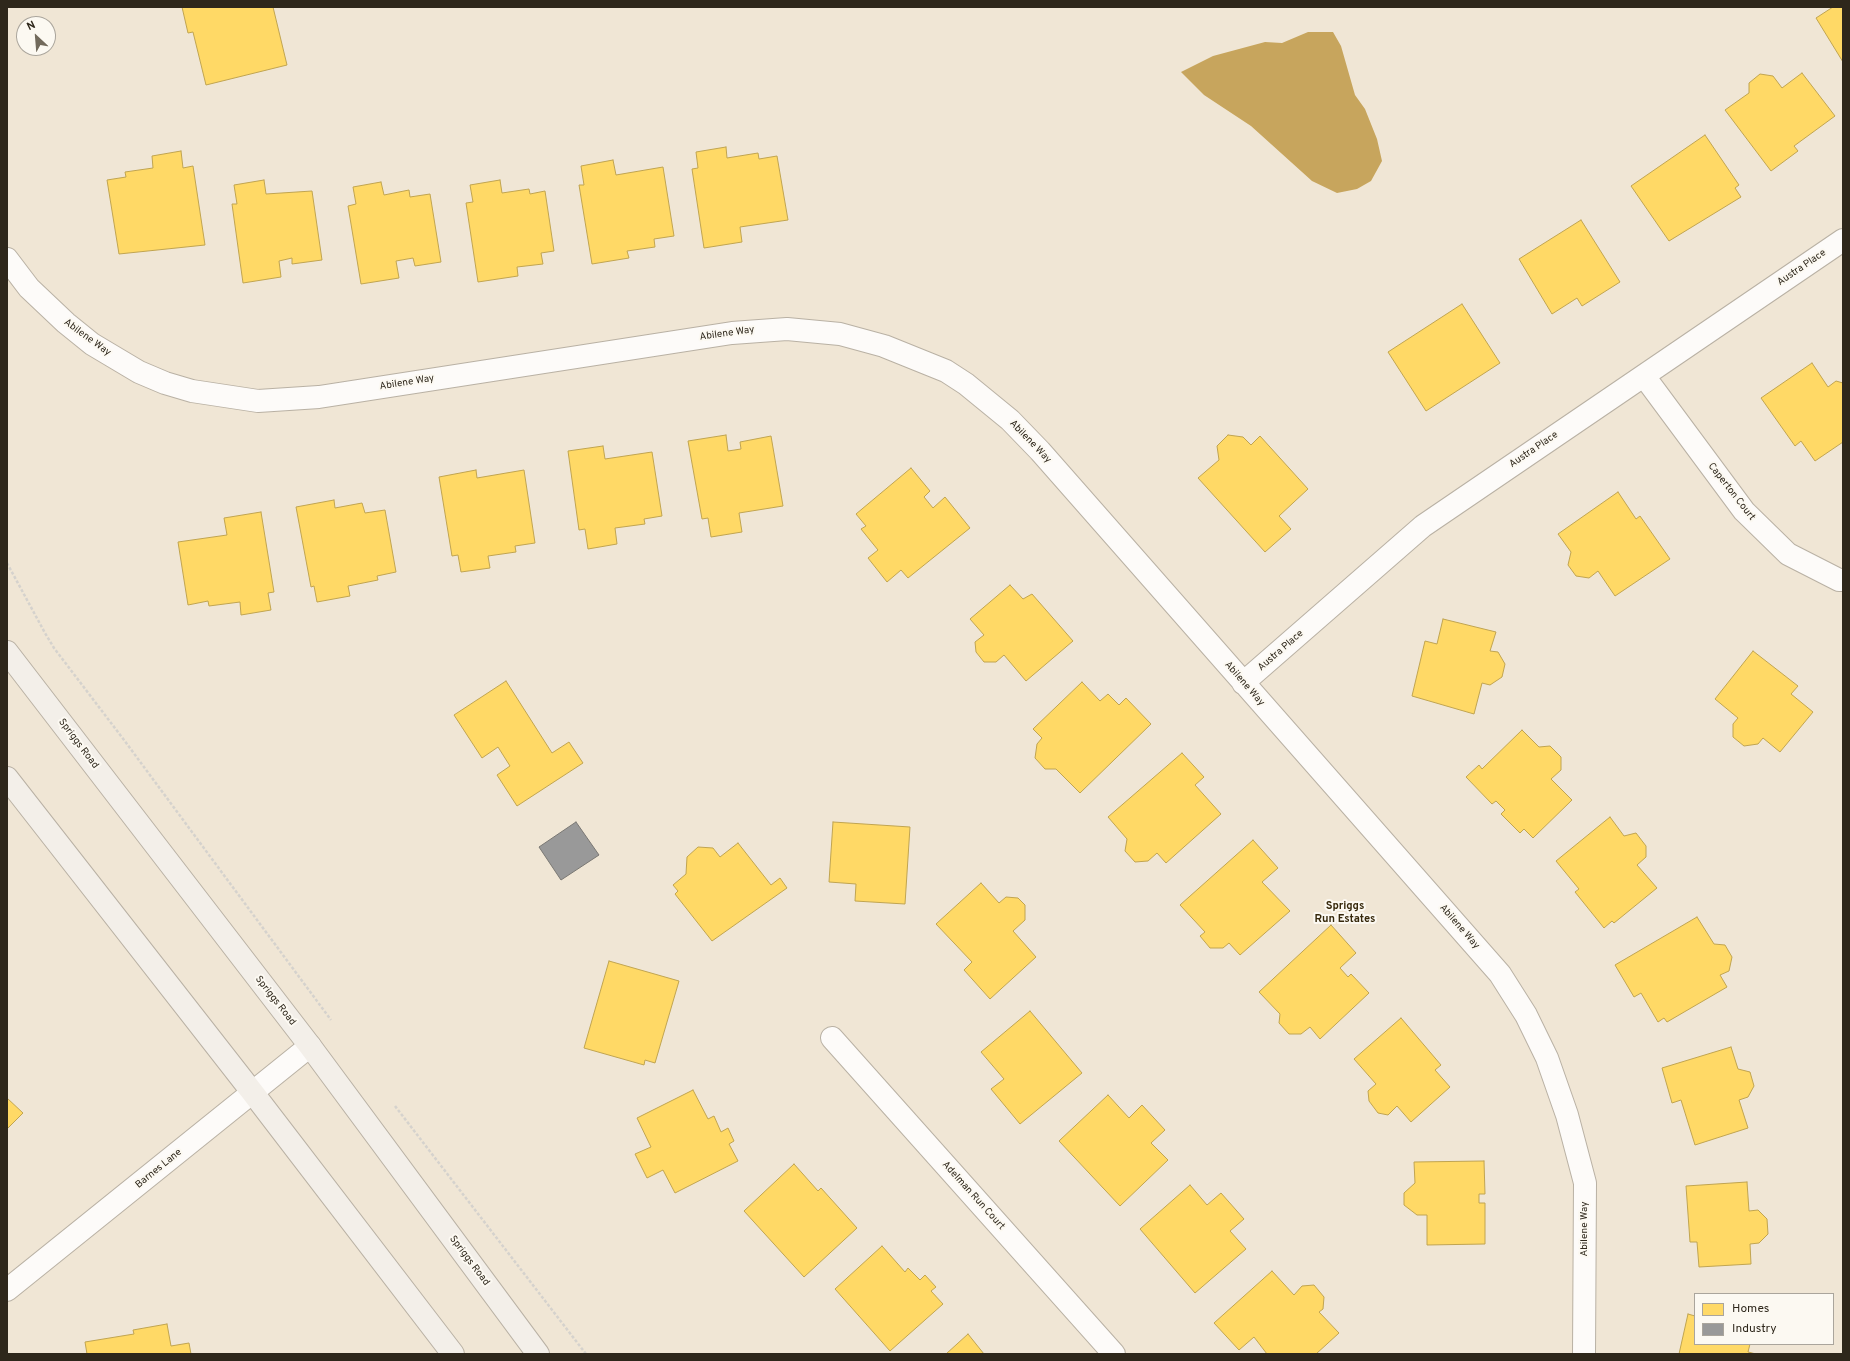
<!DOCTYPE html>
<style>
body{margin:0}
#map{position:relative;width:1850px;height:1361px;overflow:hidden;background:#f0e6d5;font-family:Overpass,sans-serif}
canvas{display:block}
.frame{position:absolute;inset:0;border:8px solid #2e271b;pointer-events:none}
.legend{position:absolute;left:1694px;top:1293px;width:140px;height:52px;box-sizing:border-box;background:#fcf9f2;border:1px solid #aaa59c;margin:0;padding:5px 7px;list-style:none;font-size:12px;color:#2e271b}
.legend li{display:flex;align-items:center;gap:8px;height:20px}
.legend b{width:20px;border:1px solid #aaa59c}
.north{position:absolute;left:16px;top:16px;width:40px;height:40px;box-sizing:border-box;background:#fcf9f2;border:1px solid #aaa59c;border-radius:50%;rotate:334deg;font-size:11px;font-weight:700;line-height:16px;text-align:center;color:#2e271b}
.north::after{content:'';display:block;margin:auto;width:14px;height:18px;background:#726a5c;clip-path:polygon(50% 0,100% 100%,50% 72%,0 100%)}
</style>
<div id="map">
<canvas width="1850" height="1361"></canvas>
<div class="frame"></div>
<ul class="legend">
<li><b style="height:11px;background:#ffd966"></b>Homes</li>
<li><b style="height:11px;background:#999"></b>Industry</li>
</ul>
<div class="north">N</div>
</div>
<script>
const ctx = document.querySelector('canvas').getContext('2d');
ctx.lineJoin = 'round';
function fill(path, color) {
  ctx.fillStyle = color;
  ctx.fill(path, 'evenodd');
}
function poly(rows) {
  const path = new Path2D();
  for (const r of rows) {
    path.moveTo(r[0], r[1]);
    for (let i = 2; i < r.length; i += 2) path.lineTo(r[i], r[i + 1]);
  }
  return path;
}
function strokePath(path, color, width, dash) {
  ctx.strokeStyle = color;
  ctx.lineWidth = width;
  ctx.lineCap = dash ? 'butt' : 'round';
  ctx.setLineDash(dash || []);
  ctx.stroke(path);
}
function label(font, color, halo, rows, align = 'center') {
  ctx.font = font + ' Overpass,sans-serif';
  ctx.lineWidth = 4;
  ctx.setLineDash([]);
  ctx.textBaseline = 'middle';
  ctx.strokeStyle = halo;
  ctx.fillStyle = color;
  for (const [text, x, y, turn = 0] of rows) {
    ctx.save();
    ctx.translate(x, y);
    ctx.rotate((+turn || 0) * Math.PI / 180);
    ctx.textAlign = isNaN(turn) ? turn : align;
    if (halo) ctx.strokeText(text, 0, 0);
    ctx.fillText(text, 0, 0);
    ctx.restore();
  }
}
const water = poly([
 [1308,32,1333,32,1341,46,1355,95,1365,109,1377,139,1382,161,1371,181,1357,189,1337,193,1312,181,1251,126,1204,95,1181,72,1213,56,1265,42,1282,43]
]);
const homes = poly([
 [182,7,273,7,287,65,206,85,193,32,188,33,182,7],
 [1833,7,1843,7,1843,62,1816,18,1833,7],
 [1802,73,1835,116,1794,146,1798,151,1771,171,1725,110,1749,93,1749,83,1760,74,1773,76,1782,88,1802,73],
 [1705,135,1739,185,1735,188,1741,197,1669,241,1631,186,1705,135],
 [726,147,727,158,758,153,759,159,777,156,788,220,740,227,742,242,704,248,692,169,698,168,696,152,726,147],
 [181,151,183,168,193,166,205,245,119,254,107,180,126,177,125,172,153,168,152,156,181,151],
 [613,160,616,175,663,167,674,236,654,239,655,247,627,251,629,258,592,264,579,185,584,185,581,166,613,160],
 [264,180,266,194,312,191,322,260,292,264,292,258,279,261,281,277,243,283,232,204,237,204,234,185,264,180],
 [500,180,502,193,529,189,530,194,545,191,554,251,541,253,543,264,517,267,518,276,478,282,466,203,473,202,470,185,500,180],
 [381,182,384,195,409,190,410,197,430,194,441,262,415,266,413,258,396,261,399,278,361,284,348,206,356,204,353,187,381,182],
 [1581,220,1620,282,1582,306,1577,298,1552,314,1519,259,1581,220],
 [1462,304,1500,363,1426,411,1388,352,1462,304],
 [1812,363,1828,387,1836,381,1843,383,1843,442,1815,461,1801,441,1795,446,1761,398,1812,363],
 [726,435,728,451,741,449,740,442,771,436,783,506,739,513,742,532,711,537,708,518,702,519,688,441,726,435],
 [1228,435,1243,437,1251,445,1260,436,1308,489,1279,516,1291,529,1265,552,1198,478,1219,460,1217,446,1228,435],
 [603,446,605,459,652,452,662,516,644,519,645,524,615,528,617,544,588,549,585,529,579,530,568,451,603,446],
 [911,468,930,491,924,497,933,508,945,497,970,528,908,578,901,570,887,582,868,558,878,550,861,529,866,526,856,514,911,468],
 [476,470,477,478,524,470,535,543,515,546,516,552,488,556,490,568,461,572,458,555,452,556,439,477,476,470],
 [1618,492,1636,519,1640,516,1670,559,1615,596,1598,571,1589,578,1576,576,1568,565,1571,552,1558,534,1618,492],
 [334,500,335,508,362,503,365,513,385,510,396,572,377,576,378,580,348,586,350,596,317,602,314,586,311,587,296,507,334,500],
 [261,512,274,592,268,593,271,610,241,615,240,602,209,606,208,601,188,605,178,542,227,535,224,518,261,512],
 [1010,585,1023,599,1032,594,1073,641,1026,681,1004,655,996,662,984,662,976,652,975,642,984,635,970,619,1010,585],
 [1443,619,1496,632,1490,651,1498,652,1505,664,1502,677,1490,685,1482,683,1474,714,1412,696,1425,641,1437,644,1443,619],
 [1753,651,1798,686,1791,694,1813,712,1780,752,1763,738,1758,744,1744,746,1733,737,1733,724,1738,718,1715,699,1753,651],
 [506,681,552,753,569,742,583,763,517,806,497,775,510,766,498,747,482,758,454,715,506,681],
 [1082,682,1100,701,1108,694,1119,705,1126,698,1151,724,1080,793,1056,769,1045,769,1035,758,1037,744,1042,738,1033,729,1082,682],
 [1522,730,1539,747,1550,746,1561,757,1561,770,1551,779,1572,800,1533,838,1524,829,1520,833,1501,814,1505,810,1496,801,1492,804,1466,777,1479,765,1482,769,1522,730],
 [1182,753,1204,777,1195,785,1221,814,1166,863,1157,853,1148,861,1135,862,1125,851,1127,839,1108,817,1182,753],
 [1610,817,1624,836,1636,833,1646,846,1646,857,1637,865,1657,888,1614,923,1612,921,1604,928,1575,892,1579,889,1556,861,1610,817],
 [833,822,910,827,905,904,855,901,856,884,829,882,833,822],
 [1253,840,1278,868,1262,882,1290,911,1240,955,1229,943,1223,948,1210,948,1200,936,1205,932,1180,905,1253,840],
 [738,843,771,885,780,878,787,888,712,941,675,894,678,891,673,885,686,874,687,857,698,847,713,848,720,857,738,843],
 [981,883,999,903,1006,897,1018,898,1025,905,1025,920,1013,931,1036,957,990,999,964,970,972,962,936,924,981,883],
 [1697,917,1714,944,1725,945,1732,957,1729,971,1720,975,1727,987,1667,1022,1664,1018,1658,1022,1641,993,1634,997,1615,965,1697,917],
 [1331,925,1356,953,1340,968,1348,977,1351,974,1369,993,1320,1039,1310,1027,1301,1034,1289,1034,1279,1023,1280,1014,1259,992,1331,925],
 [609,961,679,981,655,1063,645,1060,644,1065,584,1048,609,961],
 [1030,1011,1082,1073,1020,1124,991,1089,1004,1079,981,1052,1030,1011],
 [1401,1018,1441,1065,1435,1070,1450,1087,1411,1122,1397,1106,1388,1115,1378,1113,1369,1101,1368,1091,1376,1084,1354,1059,1401,1018],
 [1731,1047,1738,1069,1750,1072,1754,1086,1748,1097,1739,1100,1748,1128,1695,1145,1681,1100,1672,1103,1662,1068,1731,1047],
 [693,1090,708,1119,714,1116,721,1132,728,1128,734,1141,729,1144,738,1161,675,1193,663,1170,647,1178,635,1154,651,1147,637,1118,693,1090],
 [1108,1095,1129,1118,1142,1105,1165,1130,1151,1143,1168,1160,1120,1206,1059,1141,1108,1095],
 [7,1098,23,1113,7,1129,7,1098],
 [1484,1161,1485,1194,1479,1194,1479,1203,1485,1203,1485,1244,1427,1245,1427,1215,1417,1215,1404,1205,1404,1193,1415,1183,1414,1162,1484,1161],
 [794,1164,818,1191,821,1188,857,1228,804,1277,744,1211,794,1164],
 [1747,1182,1749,1211,1758,1210,1767,1219,1768,1234,1759,1243,1750,1244,1751,1264,1699,1267,1697,1242,1690,1242,1686,1186,1747,1182],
 [1190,1185,1207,1205,1221,1193,1244,1219,1230,1231,1246,1249,1195,1293,1140,1229,1190,1185],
 [882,1246,905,1272,908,1268,920,1280,925,1275,936,1287,931,1291,943,1304,890,1351,835,1289,882,1246],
 [1272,1271,1294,1295,1302,1286,1314,1285,1324,1297,1323,1309,1319,1312,1339,1333,1316,1354,1267,1354,1254,1337,1239,1350,1214,1323,1272,1271],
 [1688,1314,1695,1316,1695,1344,1750,1344,1748,1352,1756,1354,1679,1354,1688,1314],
 [167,1324,171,1346,189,1343,191,1354,87,1354,85,1342,134,1334,133,1330,167,1324],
 [968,1334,984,1354,946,1354,968,1334]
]);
const industry = poly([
 [576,822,599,855,561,880,539,847,576,822]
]);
const path = poly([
 [7,563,45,633,54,648,124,740,331,1020],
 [395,1106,586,1354]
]);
const street = poly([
 [7,259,29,288,66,323,92,344,139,372,165,383,192,391,258,401,319,397,732,333,787,329,840,334,884,346,946,371,966,384,1010,420,1040,451,1500,974,1526,1015,1547,1058,1567,1115,1585,1183,1584,1354],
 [1644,376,1744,511,1788,554,1839,580,1843,580],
 [1243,683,1423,526,1843,240],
 [832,1038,1114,1354],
 [7,1290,310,1046]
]);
const secondary = poly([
 [7,652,310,1046,538,1354],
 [7,778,253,1093,453,1354]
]);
const streetNames = [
 ["Austra Place",1802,268,-34],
 ["Abilene Way",727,334,-8],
 ["Abilene Way",87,338,36],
 ["Abilene Way",407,383,-9],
 ["Abilene Way",1030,442,46],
 ["Austra Place",1534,450,-34],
 ["Caperton Court",1731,492,52],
 ["Austra Place",1281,651,-41],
 ["Abilene Way",1244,684,49],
 ["Spriggs Road",78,744,53],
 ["Abilene Way",1459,927,49],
 ["Spriggs Road",275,1001,52],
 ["Barnes Lane",159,1169,-39],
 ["Adelman Run Court",973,1196,48],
 ["Abilene Way",1585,1229,-90],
 ["Spriggs Road",469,1261,53]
];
const neighbourhoodNames = [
 ["Spriggs",1345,907],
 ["Run Estates",1345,920]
];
fill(water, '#c7a55d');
fill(homes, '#ffd966');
strokePath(homes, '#c0a450', 1);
fill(industry, '#999');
strokePath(industry, '#797773', 1);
strokePath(street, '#b9b1a4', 24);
strokePath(secondary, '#b9b1a4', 24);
strokePath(path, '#d5d2cd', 2.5, [3, 2]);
strokePath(street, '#fdfbf9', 22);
strokePath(secondary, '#f3efe9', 22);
label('10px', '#2e271b', '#fcf9f2', streetNames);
label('bold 11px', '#36280b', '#fcf9f2', neighbourhoodNames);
</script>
